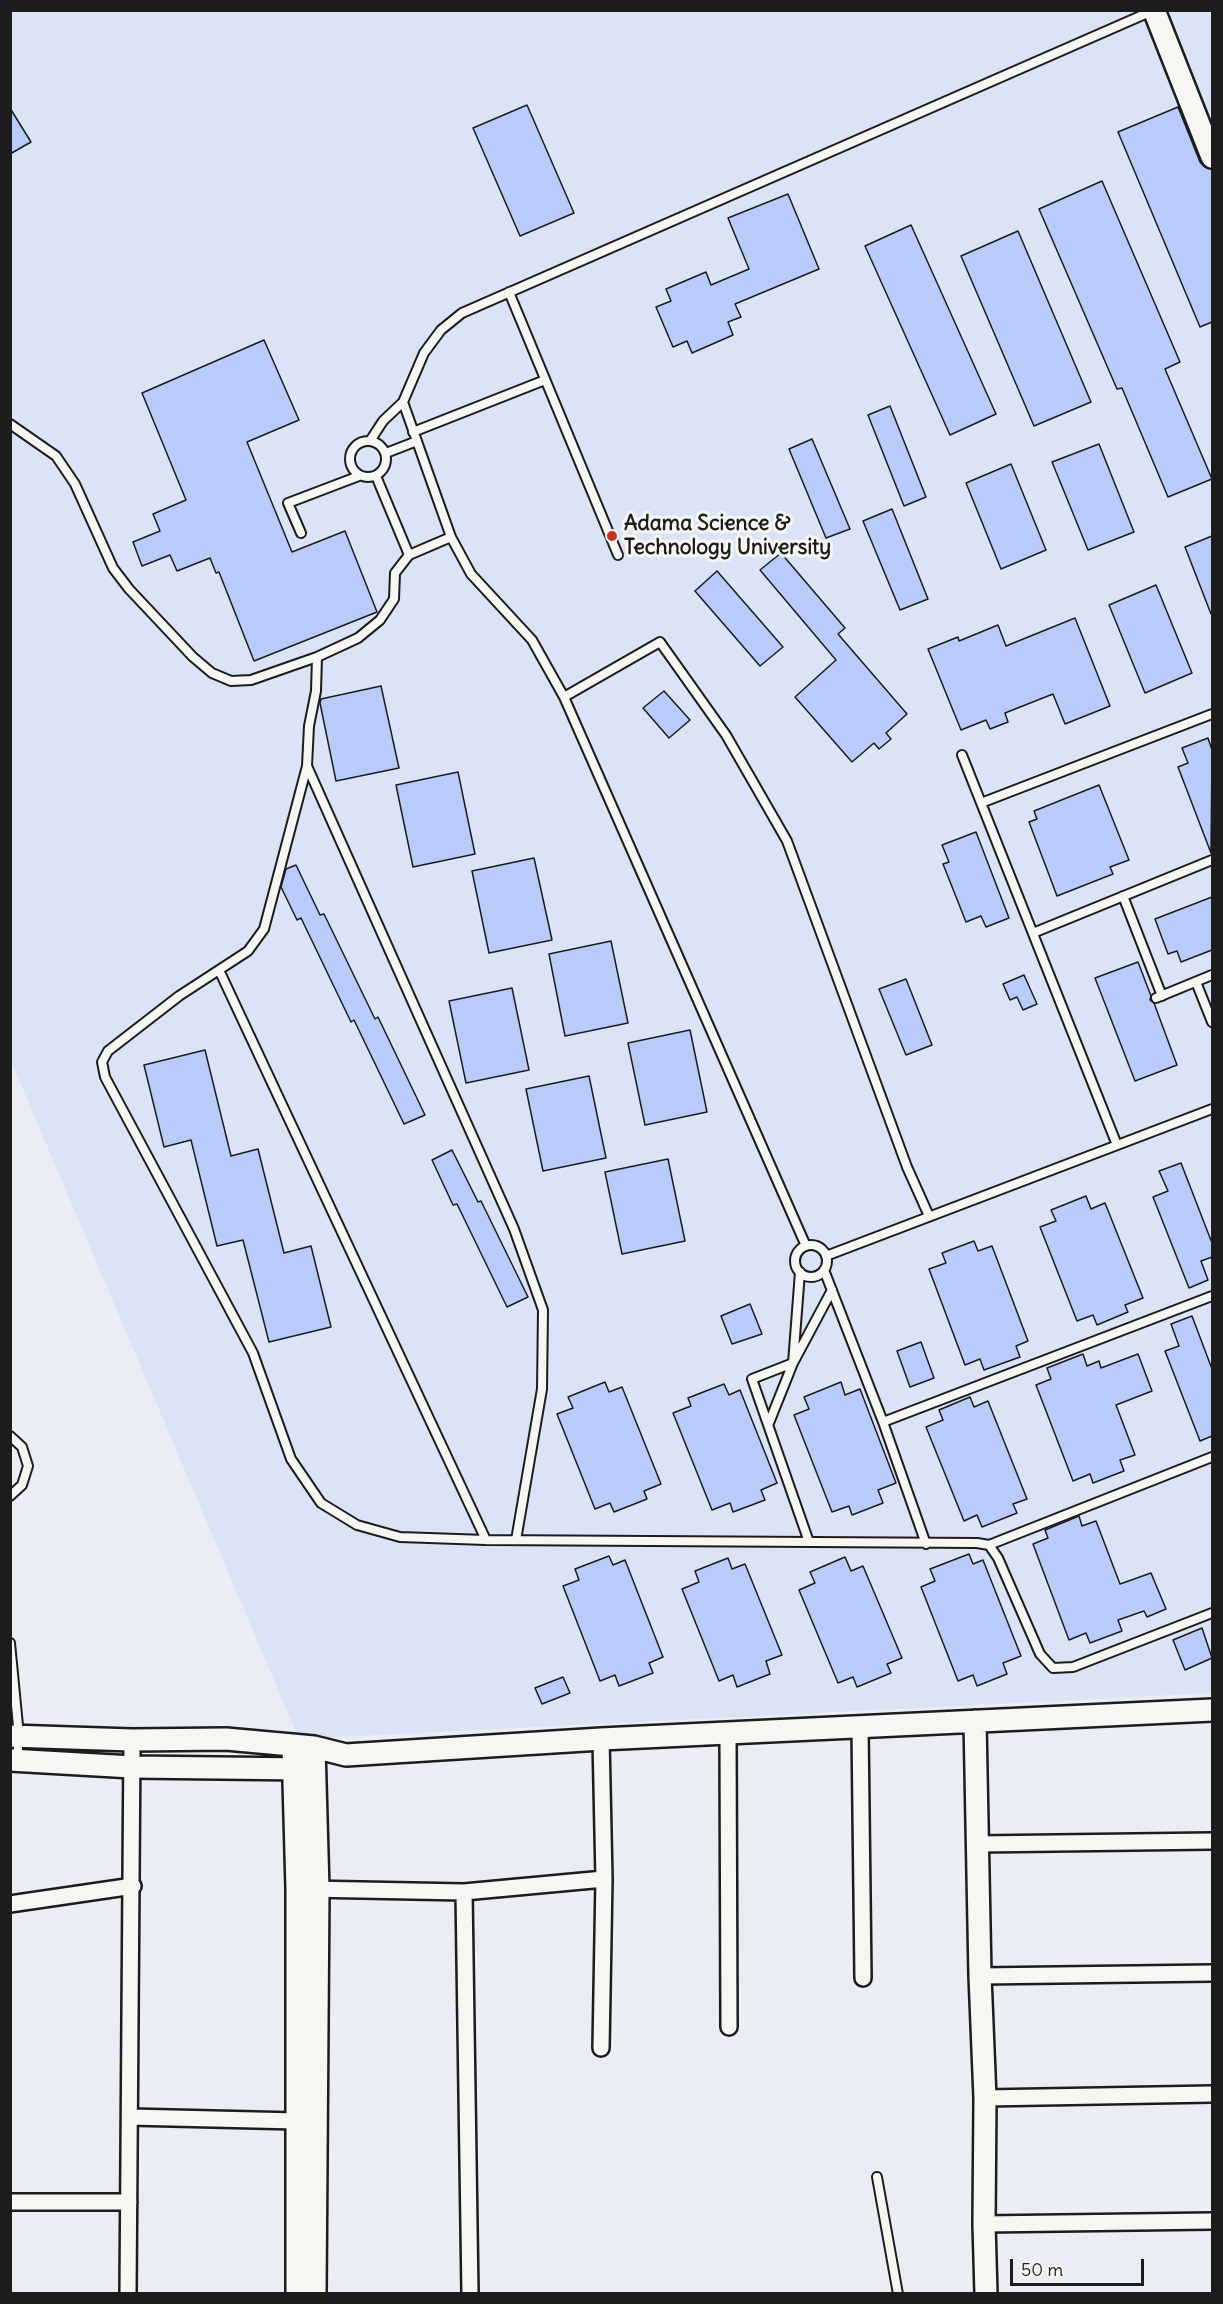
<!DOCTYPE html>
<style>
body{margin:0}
#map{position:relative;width:1223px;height:2304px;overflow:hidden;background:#eaedf4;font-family:Delius,sans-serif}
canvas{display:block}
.frame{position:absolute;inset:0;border:12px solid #1c1c1c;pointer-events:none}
.scale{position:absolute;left:1010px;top:2259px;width:134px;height:27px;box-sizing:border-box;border:3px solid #1c1c1c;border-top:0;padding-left:8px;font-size:18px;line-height:21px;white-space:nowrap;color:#1c1c1c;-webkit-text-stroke:4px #f6f6f2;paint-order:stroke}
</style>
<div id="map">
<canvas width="1223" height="2304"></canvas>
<div class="frame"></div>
<div class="scale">50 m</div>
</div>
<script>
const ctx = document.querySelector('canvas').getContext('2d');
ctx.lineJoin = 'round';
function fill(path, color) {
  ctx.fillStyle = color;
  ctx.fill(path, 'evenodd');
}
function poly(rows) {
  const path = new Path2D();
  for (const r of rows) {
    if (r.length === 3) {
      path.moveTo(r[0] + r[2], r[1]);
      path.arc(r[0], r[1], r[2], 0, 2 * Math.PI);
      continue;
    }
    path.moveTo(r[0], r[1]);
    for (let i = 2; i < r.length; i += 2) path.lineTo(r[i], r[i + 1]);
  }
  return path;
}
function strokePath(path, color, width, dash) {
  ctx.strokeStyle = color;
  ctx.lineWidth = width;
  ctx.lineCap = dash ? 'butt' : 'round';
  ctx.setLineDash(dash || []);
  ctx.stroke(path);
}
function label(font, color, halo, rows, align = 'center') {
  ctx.font = font + ' Delius,sans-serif';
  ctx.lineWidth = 6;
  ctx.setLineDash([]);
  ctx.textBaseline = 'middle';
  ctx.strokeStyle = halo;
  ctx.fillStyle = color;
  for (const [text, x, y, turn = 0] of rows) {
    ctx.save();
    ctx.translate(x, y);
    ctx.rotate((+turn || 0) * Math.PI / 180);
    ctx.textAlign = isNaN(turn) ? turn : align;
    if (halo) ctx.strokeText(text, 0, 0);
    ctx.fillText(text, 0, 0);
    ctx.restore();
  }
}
const built = poly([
 [10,11,1212,11,1212,1693,299,1739,11,1061]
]);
const building = poly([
 [527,105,574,213,520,236,473,128,527,105],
 [1178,107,1200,162,1205,167,1212,169,1212,322,1200,327,1118,132,1178,107],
 [10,108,31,142,10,154,10,108],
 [1102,181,1180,362,1165,369,1212,479,1168,497,1122,388,1117,389,1039,209,1102,181],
 [788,194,819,269,735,304,741,317,728,322,733,335,692,353,687,341,673,347,656,307,671,301,666,289,706,272,711,285,749,269,728,218,788,194],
 [911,225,996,414,950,435,865,246,911,225],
 [1018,231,1091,402,1034,426,961,256,1018,231],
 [264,340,299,420,247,442,292,552,345,531,377,612,254,661,219,572,216,573,210,558,177,571,170,555,142,566,133,542,160,531,153,514,186,500,142,393,264,340],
 [890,406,926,497,904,506,868,415,890,406],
 [812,439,850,529,826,538,789,449,812,439],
 [1099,444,1134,532,1088,550,1052,462,1099,444],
 [1011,464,1046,550,1001,569,966,483,1011,464],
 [892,509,928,599,900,610,863,521,892,509],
 [1212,536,1212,614,1211,614,1185,547,1212,536],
 [781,553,845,628,838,634,907,714,886,733,891,739,879,749,874,743,852,762,795,697,836,660,760,570,781,553],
 [717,571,783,647,760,666,695,591,717,571],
 [1156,585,1192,673,1145,693,1109,605,1156,585],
 [1075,618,1110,706,1065,724,1053,694,1005,713,1008,722,990,729,986,720,961,730,928,649,958,637,959,641,998,625,1006,646,1075,618],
 [381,686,399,768,336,781,320,703,321,699,381,686],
 [664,691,690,720,669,738,643,708,664,691],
 [1208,738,1212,750,1211,853,1178,767,1188,763,1182,748,1208,738],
 [458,772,475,854,413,867,396,785,458,772],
 [1099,785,1129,860,1110,867,1113,874,1057,896,1029,822,1037,819,1034,811,1099,785],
 [976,832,1009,918,986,927,981,916,966,922,943,864,949,862,942,845,976,832],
 [534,858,552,940,489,953,472,871,534,858],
 [296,865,320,915,324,914,375,1019,378,1017,425,1115,404,1124,354,1020,351,1022,301,918,297,920,281,887,286,869,296,865],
 [1212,897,1212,950,1181,962,1177,951,1168,954,1155,919,1212,897],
 [611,941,628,1023,565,1036,549,954,611,941],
 [1138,962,1151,996,1150,1000,1154,1003,1177,1065,1135,1081,1095,978,1138,962],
 [1024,975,1037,1004,1023,1010,1017,997,1010,1000,1003,984,1024,975],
 [906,979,932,1045,906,1055,879,989,906,979],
 [512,988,529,1070,466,1083,449,1001,512,988],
 [690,1030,707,1112,645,1125,628,1043,690,1030],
 [205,1050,231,1156,258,1149,284,1253,311,1246,331,1327,269,1342,243,1240,217,1246,191,1140,164,1147,144,1065,205,1050],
 [589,1076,606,1158,543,1171,526,1089,589,1076],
 [452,1150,478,1202,481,1201,528,1297,507,1307,457,1204,453,1205,432,1160,452,1150],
 [668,1159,685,1241,622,1254,605,1172,668,1159],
 [1181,1163,1212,1243,1212,1257,1201,1261,1208,1280,1189,1288,1153,1197,1168,1191,1159,1171,1181,1163],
 [1086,1196,1091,1209,1105,1203,1143,1298,1125,1305,1128,1312,1097,1325,1093,1315,1077,1321,1040,1227,1056,1221,1051,1210,1086,1196],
 [974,1241,978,1251,992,1246,1028,1341,1016,1346,1020,1357,984,1370,980,1359,965,1365,929,1269,946,1263,942,1253,974,1241],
 [750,1304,762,1334,732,1344,721,1316,750,1304],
 [1192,1316,1212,1369,1212,1436,1200,1441,1165,1351,1179,1346,1171,1324,1192,1316],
 [921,1342,934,1378,910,1387,897,1351,921,1342],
 [1083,1354,1087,1366,1099,1361,1101,1368,1138,1354,1152,1391,1116,1405,1135,1455,1120,1460,1124,1471,1093,1483,1090,1474,1073,1481,1036,1385,1051,1379,1047,1368,1083,1354],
 [605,1382,609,1392,622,1387,661,1484,644,1491,647,1499,614,1512,610,1503,595,1509,557,1414,573,1408,568,1397,605,1382],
 [841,1382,845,1395,860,1389,896,1483,878,1490,883,1503,852,1515,849,1506,832,1512,794,1415,809,1409,804,1397,841,1382],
 [724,1384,729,1395,740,1390,777,1483,761,1490,765,1500,733,1512,730,1503,712,1510,673,1413,691,1406,688,1398,724,1384],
 [970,1397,974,1407,988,1401,1027,1499,1013,1504,1017,1513,982,1527,977,1515,964,1521,926,1427,943,1420,939,1410,970,1397],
 [1079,1516,1082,1526,1096,1521,1120,1584,1151,1573,1166,1609,1147,1617,1144,1611,1118,1620,1122,1631,1090,1643,1086,1633,1069,1640,1033,1544,1048,1538,1045,1530,1079,1516],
 [969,1554,973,1564,983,1560,1021,1656,1003,1663,1007,1674,977,1686,973,1675,958,1681,921,1587,935,1581,930,1569,969,1554],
 [609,1556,613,1565,625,1560,663,1657,649,1663,653,1673,619,1686,615,1675,600,1681,563,1586,579,1580,575,1569,609,1556],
 [845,1557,851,1571,863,1566,902,1658,887,1664,891,1673,857,1687,853,1677,838,1683,799,1590,815,1583,810,1572,845,1557],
 [728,1558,732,1569,745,1564,782,1655,766,1661,770,1674,737,1687,733,1675,719,1681,682,1589,699,1582,695,1571,728,1558],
 [1202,1628,1212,1658,1185,1670,1173,1640,1202,1628],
 [563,1677,570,1693,542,1704,535,1688,563,1677]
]);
const lane = poly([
 [509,292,618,555],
 [403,402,451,537,471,574,532,640,564,697,660,642,726,735,787,841,907,1167,929,1216],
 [10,424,56,456,75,484,113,568,129,589,193,657,212,673,231,681,251,680,317,657],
 [413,432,545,380],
 [368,459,18],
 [370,441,383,421,403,402,424,353,441,330,462,313,1152,11],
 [386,453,417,441],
 [376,476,409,555],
 [301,533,288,503,359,476],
 [451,537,409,555,395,573,394,599,380,620,358,638,317,657,316,691,309,726,307,766,264,929,248,951,179,996,108,1051,102,1062,105,1077,253,1353,291,1459,321,1503,357,1525,400,1537,486,1540,977,1543,989,1545,1212,1457],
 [564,697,806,1246],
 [962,755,1117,1145],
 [307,766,514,1229,543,1310,542,1389,516,1540],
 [981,803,1212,714],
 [1123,896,1162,996],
 [1033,933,1212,860],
 [219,970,486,1540],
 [1196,982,1212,1022],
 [1156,998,1212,975],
 [811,1261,16],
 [826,1256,1212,1109],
 [824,1270,883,1422,926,1544],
 [800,1272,793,1363,752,1379,809,1542],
 [883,1422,1212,1296],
 [769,1423,793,1363,832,1290],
 [10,1436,22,1447,28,1466,22,1485,10,1496],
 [989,1545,998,1558,1040,1654,1053,1668,1073,1667,1212,1613],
 [10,1643,19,1736,17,1759],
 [877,2177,898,2294]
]);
const street = poly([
 [860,1727,863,1978],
 [728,1733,729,2027],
 [978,1844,1212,1841],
 [309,1889,464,1892,604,1879],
 [464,1892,470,2294],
 [10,1904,133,1886],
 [980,1976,1212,1973],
 [601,2048,604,1879,601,1739],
 [985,2098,1212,2094],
 [130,2117,297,2121],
 [10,2202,129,2202],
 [984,2224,1212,2221],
 [128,2294,132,1740]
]);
const secondary = poly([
 [1154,10,1212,157],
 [975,1721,980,1976,985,2098,984,2224,986,2294],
 [10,1736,132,1740,226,1739,314,1747,346,1755,601,1739,1212,1710],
 [293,1746,297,1889,297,2294],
 [314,1747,318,1889,315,2294],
 [10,1760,132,1767,306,1769]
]);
const markers = [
 [612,536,6,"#c8321e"]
];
const poiNames = [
 ["Adama Science &",624,524],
 ["Technology University",624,548]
];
fill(built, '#dbe3f6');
fill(building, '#b9cbfb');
strokePath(building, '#1c1c1c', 1.5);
strokePath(lane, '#1c1c1c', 12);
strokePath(street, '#1c1c1c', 20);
strokePath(secondary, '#1c1c1c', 26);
strokePath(lane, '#f6f6f2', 8);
strokePath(street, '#f6f6f2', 15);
strokePath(secondary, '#f6f6f2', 21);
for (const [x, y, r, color] of markers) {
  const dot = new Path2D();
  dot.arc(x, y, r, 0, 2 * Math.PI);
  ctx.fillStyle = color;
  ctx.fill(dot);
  strokePath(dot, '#f6f6f2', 2);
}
label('bold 21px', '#1c1c1c', '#f6f6f2', poiNames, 'left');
</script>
